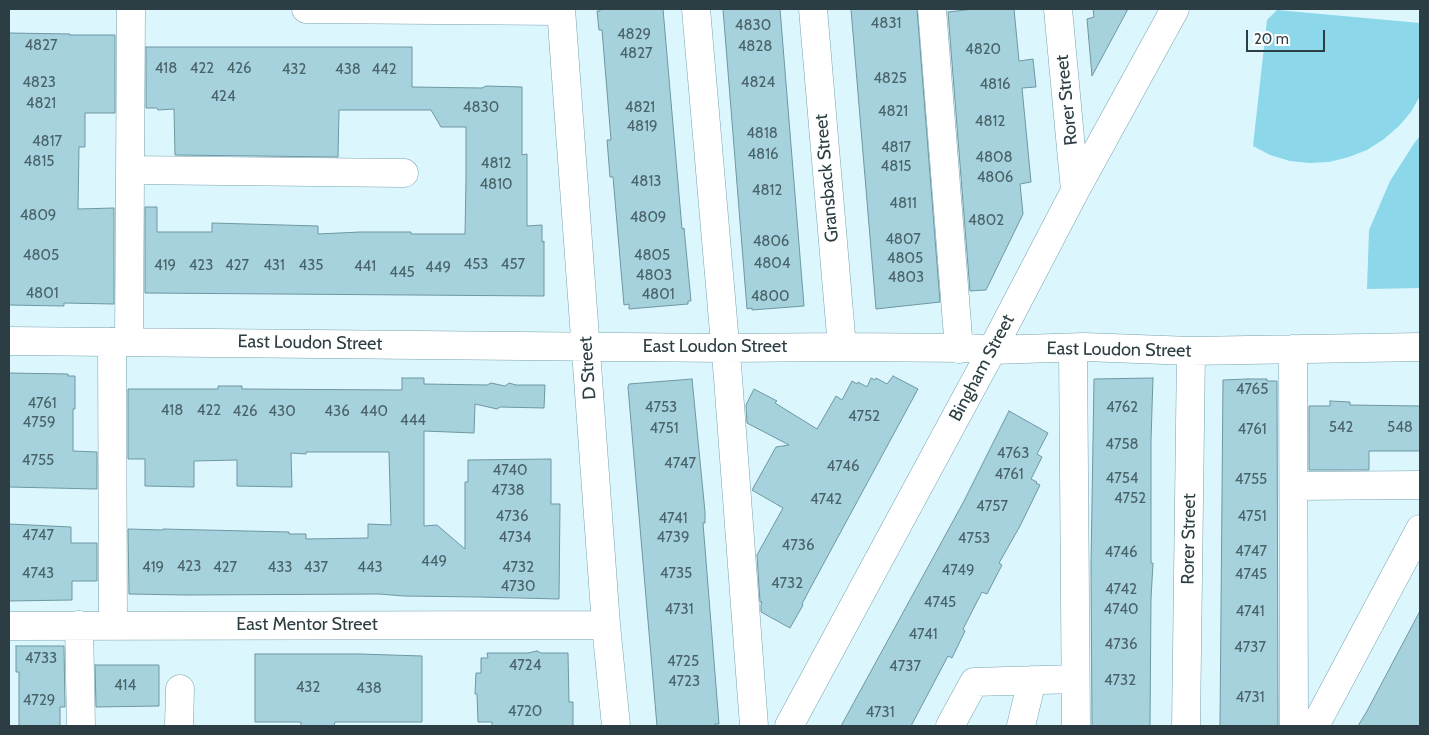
<!DOCTYPE html>
<style>
body{margin:0}
#map{position:relative;width:1429px;height:735px;overflow:hidden;background:#dcf6fe;font-family:Cabin,sans-serif}
canvas{display:block}
.frame{position:absolute;inset:0;border:10px solid #2c3e43;pointer-events:none}
.scale{position:absolute;left:1246px;top:30px;width:79px;height:22px;box-sizing:border-box;border:2px solid #2c3e43;border-top:0;padding-left:6px;font-size:15px;line-height:18px;white-space:nowrap;color:#2c3e43;-webkit-text-stroke:4px #fefefe;paint-order:stroke}
</style>
<div id="map">
<canvas width="1429" height="735"></canvas>
<div class="frame"></div>
<div class="scale">20 m</div>
</div>
<script>
const ctx = document.querySelector('canvas').getContext('2d');
ctx.lineJoin = 'round';
function fill(path, color) {
  ctx.fillStyle = color;
  ctx.fill(path, 'evenodd');
}
function poly(rows) {
  const path = new Path2D();
  for (const r of rows) {
    path.moveTo(r[0], r[1]);
    for (let i = 2; i < r.length; i += 2) path.lineTo(r[i], r[i + 1]);
  }
  return path;
}
function strokePath(path, color, width, dash) {
  ctx.strokeStyle = color;
  ctx.lineWidth = width;
  ctx.lineCap = dash ? 'butt' : 'round';
  ctx.setLineDash(dash || []);
  ctx.stroke(path);
}
function label(font, color, halo, rows, align = 'center') {
  ctx.font = font + ' Cabin,sans-serif';
  ctx.lineWidth = 4;
  ctx.setLineDash([]);
  ctx.textBaseline = 'middle';
  ctx.strokeStyle = halo;
  ctx.fillStyle = color;
  for (const [text, x, y, turn = 0] of rows) {
    ctx.save();
    ctx.translate(x, y);
    ctx.rotate((+turn || 0) * Math.PI / 180);
    ctx.textAlign = isNaN(turn) ? turn : align;
    if (halo) ctx.strokeText(text, 0, 0);
    ctx.fillText(text, 0, 0);
    ctx.restore();
  }
}
const green = poly([
 [1277,10,1420,23,1420,96,1411,112,1399,126,1384,139,1367,150,1349,157,1329,162,1309,163,1290,161,1270,155,1253,146,1267,20],
 [1420,136,1420,288,1367,289,1369,230,1390,181,1415,142]
]);
const building = poly([
 [600,9,663,9,682,229,684,228,691,301,688,301,688,304,629,309,629,304,624,305,613,177,610,177,607,140,611,140,602,30,599,30,597,11,600,11,600,9],
 [723,9,780,9,804,306,752,310,752,308,747,309,723,9],
 [851,9,917,9,940,302,876,309,851,9],
 [974,9,1014,9,1019,61,1033,59,1036,87,1022,88,1031,182,1020,184,1023,214,986,290,970,291,948,12,974,9],
 [1093,9,1128,9,1092,76,1087,19,1094,17,1093,9],
 [9,33,70,34,70,35,115,35,115,113,85,113,85,147,79,147,78,209,114,208,114,304,64,303,64,306,9,305,9,33],
 [146,47,412,47,412,87,482,88,486,86,522,87,522,155,527,154,527,226,542,225,542,242,544,241,544,296,145,293,145,207,157,207,157,232,212,232,212,223,318,226,318,234,360,232,411,232,411,234,465,234,466,179,466,127,441,127,431,110,339,110,338,157,175,155,174,109,158,110,157,108,146,108,146,47],
 [9,373,68,374,68,376,75,376,75,409,73,409,73,451,97,452,97,489,9,487,9,373],
 [893,376,918,389,812,585,802,604,803,605,790,628,761,612,761,605,762,602,760,602,757,555,783,508,752,490,776,447,789,445,747,423,746,405,754,389,777,401,775,403,817,429,836,396,842,400,852,381,857,384,858,382,867,387,871,378,875,380,876,378,887,384,893,376],
 [402,378,424,378,424,384,487,385,491,383,505,386,509,383,516,385,545,385,544,408,500,407,497,409,475,404,474,433,424,431,424,526,437,525,465,549,465,482,468,482,468,460,551,459,551,504,560,504,559,599,479,597,404,596,379,594,185,595,129,594,128,529,163,530,163,529,289,532,289,534,306,534,306,539,368,538,368,524,391,525,389,452,306,452,306,454,291,453,292,487,290,487,237,486,237,460,194,461,194,487,145,486,145,459,128,459,128,389,218,389,218,386,242,386,242,389,402,390,402,378],
 [1153,378,1151,440,1151,563,1153,563,1151,599,1150,726,1092,726,1091,566,1094,379,1153,378],
 [692,379,705,512,705,523,703,523,719,724,715,724,715,726,657,726,628,387,629,384,692,379],
 [1248,379,1267,379,1267,381,1277,381,1278,726,1220,726,1223,380,1248,379],
 [1330,401,1350,402,1350,405,1420,406,1420,451,1369,451,1369,470,1309,470,1309,406,1330,406,1330,401],
 [1009,411,1048,433,1037,454,1042,457,1031,479,1037,482,1036,483,1040,485,1020,526,999,563,1002,565,987,594,982,592,963,629,965,631,952,658,948,656,911,726,841,726,964,501,1009,411],
 [9,524,71,527,71,543,97,543,97,581,72,581,72,600,9,601,9,524],
 [1420,611,1420,726,1358,726,1367,711,1420,611],
 [16,646,64,646,65,707,60,707,60,726,19,726,19,672,16,672,16,646],
 [537,651,541,653,568,653,569,702,573,702,573,726,492,726,492,722,478,722,477,694,475,694,476,673,481,673,481,658,488,658,487,653,528,653,537,651],
 [255,654,360,654,422,656,422,722,335,722,334,726,301,726,301,722,255,722,255,654],
 [95,665,159,665,159,706,96,707,95,665]
]);
const minor = poly([
 [306,9,561,11],
 [561,9,606,625,616,726],
 [696,9,728,378,754,726],
 [813,9,842,347],
 [932,9,959,349],
 [1058,9,1075,191],
 [130,170,404,173],
 [9,341,725,348,842,347,968,348,992,350,1084,347,1191,351,1420,347],
 [129,341,131,9],
 [112,342,113,625],
 [1073,348,1076,726],
 [1293,349,1294,726],
 [1294,486,1420,485],
 [79,625,81,726],
 [9,626,606,625],
 [179,726,180,689],
 [789,726,992,350,1075,191,1175,9],
 [950,726,974,682,1075,679],
 [1021,726,1032,680],
 [1186,726,1191,351],
 [1315,726,1420,529]
]);
const numberNames = [
 ["4831",886,24],
 ["4830",753,26],
 ["4829",634,35],
 ["4827",41,46],
 ["4828",755,47],
 ["4820",983,50],
 ["4827",636,54],
 ["418",166,69],
 ["422",202,69],
 ["426",239,69],
 ["432",294,70],
 ["438",348,70],
 ["442",384,70],
 ["4825",890,79],
 ["4823",39,83],
 ["4824",758,83],
 ["4816",995,85],
 ["424",223,97],
 ["4821",41,104],
 ["4830",481,108],
 ["4821",640,108],
 ["4821",893,112],
 ["4812",990,122],
 ["4819",642,127],
 ["4818",762,134],
 ["4817",47,142],
 ["4817",896,148],
 ["4816",763,155],
 ["4808",994,158],
 ["4815",39,162],
 ["4812",496,164],
 ["4815",896,167],
 ["4806",995,178],
 ["4813",646,182],
 ["4810",496,185],
 ["4812",767,191],
 ["4811",903,204],
 ["4809",38,216],
 ["4809",648,218],
 ["4802",986,221],
 ["4807",903,240],
 ["4806",771,242],
 ["4805",41,256],
 ["4805",652,256],
 ["4805",905,259],
 ["4804",772,264],
 ["453",476,265],
 ["457",513,265],
 ["419",165,266],
 ["423",201,266],
 ["427",237,266],
 ["431",274,266],
 ["435",311,266],
 ["441",365,267],
 ["449",438,268],
 ["445",402,273],
 ["4803",654,276],
 ["4803",906,278],
 ["4801",42,294],
 ["4801",658,295],
 ["4800",770,297],
 ["4765",1252,390],
 ["4761",42,404],
 ["4753",661,408],
 ["4762",1122,408],
 ["418",172,411],
 ["422",209,411],
 ["426",245,412],
 ["430",282,412],
 ["436",337,412],
 ["440",374,412],
 ["4752",864,417],
 ["444",413,421],
 ["4759",39,423],
 ["542",1341,428],
 ["548",1400,428],
 ["4751",664,429],
 ["4761",1252,430],
 ["4758",1122,445],
 ["4763",1013,454],
 ["4755",38,461],
 ["4747",680,464],
 ["4746",843,467],
 ["4740",510,471],
 ["4761",1009,475],
 ["4754",1122,479],
 ["4755",1251,480],
 ["4738",508,491],
 ["4752",1130,499],
 ["4742",826,500],
 ["4757",992,507],
 ["4736",512,517],
 ["4751",1252,517],
 ["4741",673,519],
 ["4747",38,536],
 ["4734",515,538],
 ["4739",673,538],
 ["4753",974,539],
 ["4736",798,546],
 ["4747",1251,552],
 ["4746",1121,553],
 ["449",434,562],
 ["423",189,567],
 ["419",153,568],
 ["427",225,568],
 ["433",280,568],
 ["437",316,568],
 ["443",370,568],
 ["4732",518,568],
 ["4749",958,571],
 ["4743",38,574],
 ["4735",676,574],
 ["4745",1251,575],
 ["4732",787,584],
 ["4730",518,587],
 ["4742",1121,590],
 ["4745",940,603],
 ["4731",679,610],
 ["4740",1121,610],
 ["4741",1250,612],
 ["4741",923,635],
 ["4736",1121,645],
 ["4737",1250,648],
 ["4733",41,659],
 ["4725",683,662],
 ["4724",525,666],
 ["4737",905,667],
 ["4732",1120,681],
 ["4723",684,682],
 ["414",125,686],
 ["432",308,688],
 ["438",369,689],
 ["4731",1250,698],
 ["4729",39,701],
 ["4720",525,712],
 ["4731",880,713]
];
const streetNames = [
 ["Rorer Street",1067,100,-96],
 ["Gransback Street",827,178,-95],
 ["East Loudon Street",310,343,1],
 ["East Loudon Street",715,347],
 ["East Loudon Street",1119,350,1],
 ["D Street",588,368,-94],
 ["Bingham Street",982,368,-62],
 ["Rorer Street",1189,539,-89],
 ["East Mentor Street",307,625]
];
fill(green, '#8cd7ea');
fill(building, '#a6d2de');
strokePath(building, '#6d97a2', 1);
strokePath(minor, '#78a3ae', 29);
strokePath(minor, '#fff', 28);
label('15px', '#4a636a', null, numberNames);
label('18px', '#2c3e43', '#fefefe', streetNames);
</script>
